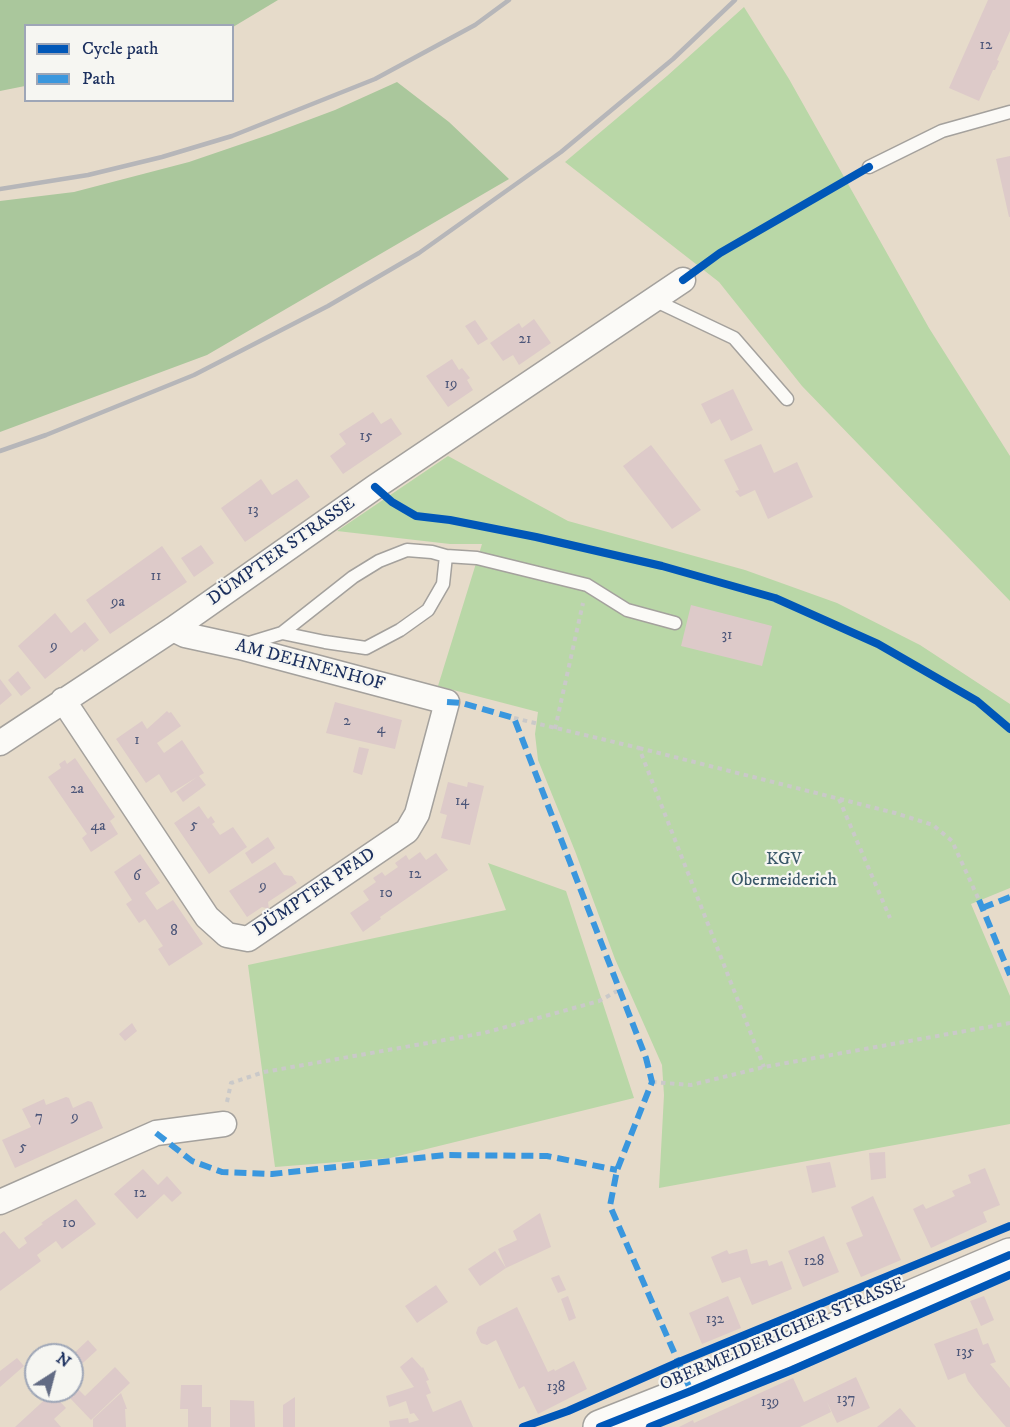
<!DOCTYPE html>
<meta charset="utf-8">
<style>
body{margin:0}
#map{position:relative;width:1010px;height:1427px;overflow:hidden;background:#e6dbca;font-family:"IM FELL DW Pica",serif}
canvas{display:block}
.legend{position:absolute;left:24px;top:24px;width:210px;height:78px;box-sizing:border-box;background:#f6f6f2;border:2px solid #9ea6b7;margin:0;padding:8px 10px;list-style:none;font-size:18px;color:#1b2f5e}
.legend li{display:flex;align-items:center;gap:12px;height:30px}
.legend b{width:30px;border:2px solid #9ea6b7}
.north{position:absolute;left:24px;top:1343px;width:60px;height:60px;box-sizing:border-box;background:#f6f6f2;border:2px solid #9ea6b7;border-radius:50%;rotate:36deg;font-size:16px;font-weight:700;line-height:24px;text-align:center;color:#1b2f5e}
.north::after{content:'';display:block;margin:auto;width:21px;height:27px;background:#626b84;clip-path:polygon(50% 0,100% 100%,50% 72%,0 100%)}
</style>
<div id="map">
<canvas width="1010" height="1427"></canvas>
<ul class="legend">
<li><b style="height:8px;background:#0057b8"></b>Cycle path</li>
<li><b style="height:8px;background:#3a97de"></b>Path</li>
</ul>
<div class="north">N</div>
</div>
<script>
const ctx = document.querySelector('canvas').getContext('2d');
ctx.lineJoin = 'round';
function fill(path, color) {
  ctx.fillStyle = color;
  ctx.fill(path, 'evenodd');
}
function poly(rows) {
  const path = new Path2D();
  for (const r of rows) {
    path.moveTo(r[0], r[1]);
    for (let i = 2; i < r.length; i += 2) path.lineTo(r[i], r[i + 1]);
  }
  return path;
}
function strokePath(path, color, width, dash) {
  ctx.strokeStyle = color;
  ctx.lineWidth = width;
  ctx.lineCap = dash ? 'butt' : 'round';
  ctx.setLineDash(dash || []);
  ctx.stroke(path);
}
function label(font, color, halo, rows, align = 'center') {
  ctx.font = font + ' "IM FELL DW Pica",serif';
  ctx.lineWidth = 4.5;
  ctx.setLineDash([]);
  ctx.textBaseline = 'middle';
  ctx.strokeStyle = halo;
  ctx.fillStyle = color;
  for (const [text, x, y, turn = 0] of rows) {
    ctx.save();
    ctx.translate(x, y);
    ctx.rotate((+turn || 0) * Math.PI / 180);
    ctx.textAlign = isNaN(turn) ? turn : align;
    if (halo) ctx.strokeText(text, 0, 0);
    ctx.fillText(text, 0, 0);
    ctx.restore();
  }
}
const green = poly([
 [744,7,789,79,929,328,1010,456,1010,601,802,386,719,282,565,162,667,76],
 [448,456,568,521,745,570,837,603,920,645,1010,704,1010,888,971,904,1010,996,1010,1124,659,1188,664,1095,662,1065,615,959,575,851,538,760,535,734,538,712,438,686,482,544,450,544,337,531],
 [488,863,566,891,634,1098,390,1158,275,1167,248,965,506,910]
]);
const forest = poly([
 [0,0,278,0,233,27,26,26,25,86,0,91],
 [397,82,449,122,509,179,207,355,0,432,0,201,74,192,189,162,271,134,335,110]
]);
const building = poly([
 [988,0,1010,0,1010,31,997,60,999,61,995,70,993,70,979,101,949,88],
 [1010,156,1010,217,1009,217,996,159],
 [534,319,551,343,519,365,513,355,503,361,490,343,519,323,522,328],
 [475,320,488,339,478,345,465,326],
 [452,359,459,370,462,368,470,378,467,380,473,390,448,407,426,376],
 [733,389,753,430,731,441,720,419,711,424,701,404],
 [373,412,381,424,391,418,402,434,343,474,330,456,346,444,339,434],
 [761,444,774,473,797,462,813,497,768,519,755,490,740,497,735,491,739,490,724,460],
 [651,445,701,510,672,529,623,466],
 [261,479,272,495,297,479,310,497,245,542,221,508],
 [201,545,214,563,194,577,181,558],
 [162,546,187,582,110,634,86,600],
 [691,605,772,626,762,666,681,646],
 [55,613,71,633,85,622,99,640,84,652,82,649,45,679,18,646],
 [18,671,31,688,21,696,8,680],
 [0,679,12,695,0,705],
 [335,702,402,720,395,749,326,733],
 [167,711,169,713,171,712,181,726,157,743,164,753,182,740,204,773,199,776,206,785,183,802,176,792,197,777,171,793,159,774,146,783,116,739,142,721,147,729],
 [359,747,369,749,362,775,353,772],
 [75,758,115,817,110,821,118,834,91,852,82,838,87,834,48,777,61,768,59,764,65,760,67,764],
 [448,782,467,787,468,782,484,786,470,845,441,838,447,815,440,813],
 [199,806,208,819,211,816,215,822,212,824,220,835,233,827,247,847,209,874,174,823],
 [268,837,275,848,252,864,245,853],
 [420,852,426,860,436,853,448,870,380,917,381,919,363,932,350,913,369,900,363,891,376,882,373,878,382,872,385,876,398,867,395,863,406,855,409,860],
 [140,854,160,883,145,893,157,910,173,900,203,944,169,966,158,949,163,946,145,919,139,923,126,904,132,900,114,872],
 [275,862,284,875,292,876,297,883,268,902,269,909,262,907,247,917,229,891],
 [132,1023,137,1031,125,1041,119,1034],
 [66,1097,69,1098,73,1108,88,1101,92,1102,103,1128,15,1168,2,1140,31,1127,22,1109,44,1099,46,1105],
 [885,1152,886,1178,871,1180,869,1153],
 [830,1162,836,1187,812,1193,806,1166],
 [985,1168,1000,1205,983,1212,987,1222,931,1248,913,1209,923,1204,926,1209,955,1196,952,1191,971,1183,968,1175],
 [143,1169,158,1185,167,1176,182,1193,172,1202,164,1194,137,1219,114,1194],
 [873,1196,901,1260,861,1277,846,1243,863,1236,851,1207],
 [76,1199,96,1224,62,1249,56,1241,37,1255,41,1261,0,1291,0,1234,4,1231,19,1249,27,1243,24,1238,43,1224,41,1223],
 [540,1213,551,1247,506,1268,480,1286,468,1269,495,1251,506,1268,498,1249,517,1240,513,1231],
 [824,1236,839,1272,803,1287,788,1251],
 [747,1249,751,1264,767,1260,769,1266,782,1261,792,1289,752,1305,740,1277,722,1283,711,1257,727,1250,729,1254],
 [559,1275,566,1290,558,1293,551,1278],
 [436,1285,448,1302,417,1323,405,1306],
 [568,1296,576,1318,569,1321,561,1299],
 [728,1296,741,1328,702,1344,689,1313],
 [984,1296,994,1320,981,1326,970,1301],
 [517,1307,548,1372,554,1369,555,1371,574,1361,587,1389,538,1414,524,1386,519,1389,496,1340,487,1345,481,1343,476,1333,478,1327],
 [977,1328,983,1345,988,1343,996,1362,990,1364,1010,1388,1010,1427,1006,1427,978,1394,968,1381,965,1373,948,1380,934,1344],
 [88,1340,97,1350,72,1373,72,1355],
 [412,1357,422,1368,423,1367,429,1380,426,1381,431,1393,426,1395,433,1412,461,1400,473,1427,390,1427,389,1421,408,1418,409,1423,419,1420,414,1413,410,1414,406,1401,389,1407,386,1396,414,1387,400,1367],
 [17,1358,24,1366,0,1387,0,1371],
 [115,1367,130,1383,91,1420,69,1397,78,1389,85,1396],
 [856,1377,870,1408,837,1423,827,1402,831,1412,800,1427,679,1427,693,1420,694,1423,793,1378,804,1402],
 [181,1385,202,1385,202,1407,211,1407,211,1427,188,1427,188,1409,180,1409],
 [52,1393,66,1408,54,1419,61,1427,15,1427],
 [121,1393,127,1409,125,1409,126,1427,93,1427,93,1419],
 [295,1397,295,1427,283,1427,283,1405],
 [230,1400,254,1401,255,1427,230,1427],
 [900,1408,916,1427,877,1427]
]);
const path = poly([
 [514,718,639,748,764,1067],
 [555,729,583,603],
 [639,748,895,813,933,825,952,841,979,900],
 [839,799,890,918],
 [652,1082,691,1085,764,1067,1010,1023],
 [227,1102,231,1083,264,1072,484,1033,599,1001,619,990]
]);
const service = poly([
 [869,167,942,131,1010,112],
 [654,300,734,338,787,399],
 [282,633,353,577,379,561,407,550,432,552,446,556,477,558,587,585,627,610,675,623],
 [246,644,282,633,325,642,366,648,400,630,428,610,443,584,446,556]
]);
const minor = poly([
 [63,700,207,917,227,935,248,939,407,831,417,814,447,702,240,647,185,635,173,629],
 [0,743,173,629,375,487,683,280],
 [0,1202,156,1133,224,1124]
]);
const secondary = poly([
 [600,1427,691,1391,1010,1255]
]);
const rail = poly([
 [0,189,88,175,162,157,232,136,375,79,475,25,509,0],
 [0,451,46,435,194,375,328,306,419,253,561,152,673,59,735,0]
]);
const quiet = poly([
 [447,702,462,703,514,718,646,1058,652,1082,617,1170,610,1206,691,1391],
 [979,900,1010,975],
 [982,908,1010,897],
 [156,1133,192,1161,222,1172,272,1174,446,1155,547,1156,617,1170]
]);
const cycleway = poly([
 [683,280,720,253,869,167],
 [375,487,392,502,416,516,450,520,536,537,662,566,775,598,878,644,977,701,1010,729],
 [523,1427,568,1411,679,1362,1010,1226],
 [600,1427,691,1391,1010,1255],
 [650,1427,792,1370,1010,1275]
]);
const numberNames = [
 ["12",986,46],
 ["21",525,340],
 ["19",451,385],
 ["15",366,437],
 ["13",253,511],
 ["11",156,577],
 ["9a",118,603],
 ["31",727,636],
 ["9",54,647],
 ["2",347,722],
 ["4",381,730],
 ["1",137,741],
 ["2a",77,790],
 ["14",462,802],
 ["5",194,826],
 ["4a",98,827],
 ["12",415,875],
 ["6",137,877],
 ["9",263,887],
 ["10",386,894],
 ["8",174,932],
 ["7",39,1118],
 ["9",75,1118],
 ["5",23,1148],
 ["12",140,1194],
 ["10",69,1224],
 ["128",814,1262],
 ["132",715,1320],
 ["135",965,1353],
 ["138",556,1388],
 ["137",846,1400],
 ["139",770,1403]
];
const streetNames = [
 ["DÜMPTER STRASSE",282,552,-35],
 ["AM DEHNENHOF",310,666,15],
 ["DÜMPTER PFAD",315,893,-34],
 ["OBERMEIDERICHER STRASSE",783,1335,-23]
];
const parkNames = [
 ["KGV",784,860],
 ["Obermeiderich",784,881]
];
fill(green, '#b9d7a7');
fill(forest, '#aac79c');
fill(building, '#ddcac9');
strokePath(service, '#a4a19d', 15);
strokePath(minor, '#a4a19d', 27);
strokePath(secondary, '#a4a19d', 36);
strokePath(path, '#cac9c9', 4, [4.5, 4.5]);
strokePath(service, '#fbfaf7', 12);
strokePath(minor, '#fbfaf7', 24);
strokePath(secondary, '#fbfaf7', 33);
strokePath(rail, '#b6b6b9', 4.5);
strokePath(quiet, '#3a97de', 6, [12, 6]);
strokePath(cycleway, '#0057b8', 8);
label('15px', '#4c5679', null, numberNames);
label('18px', '#1b2f5e', '#f6f6f2', streetNames);
label('18px', '#3a5869', '#f6f6f2', parkNames);
</script>
